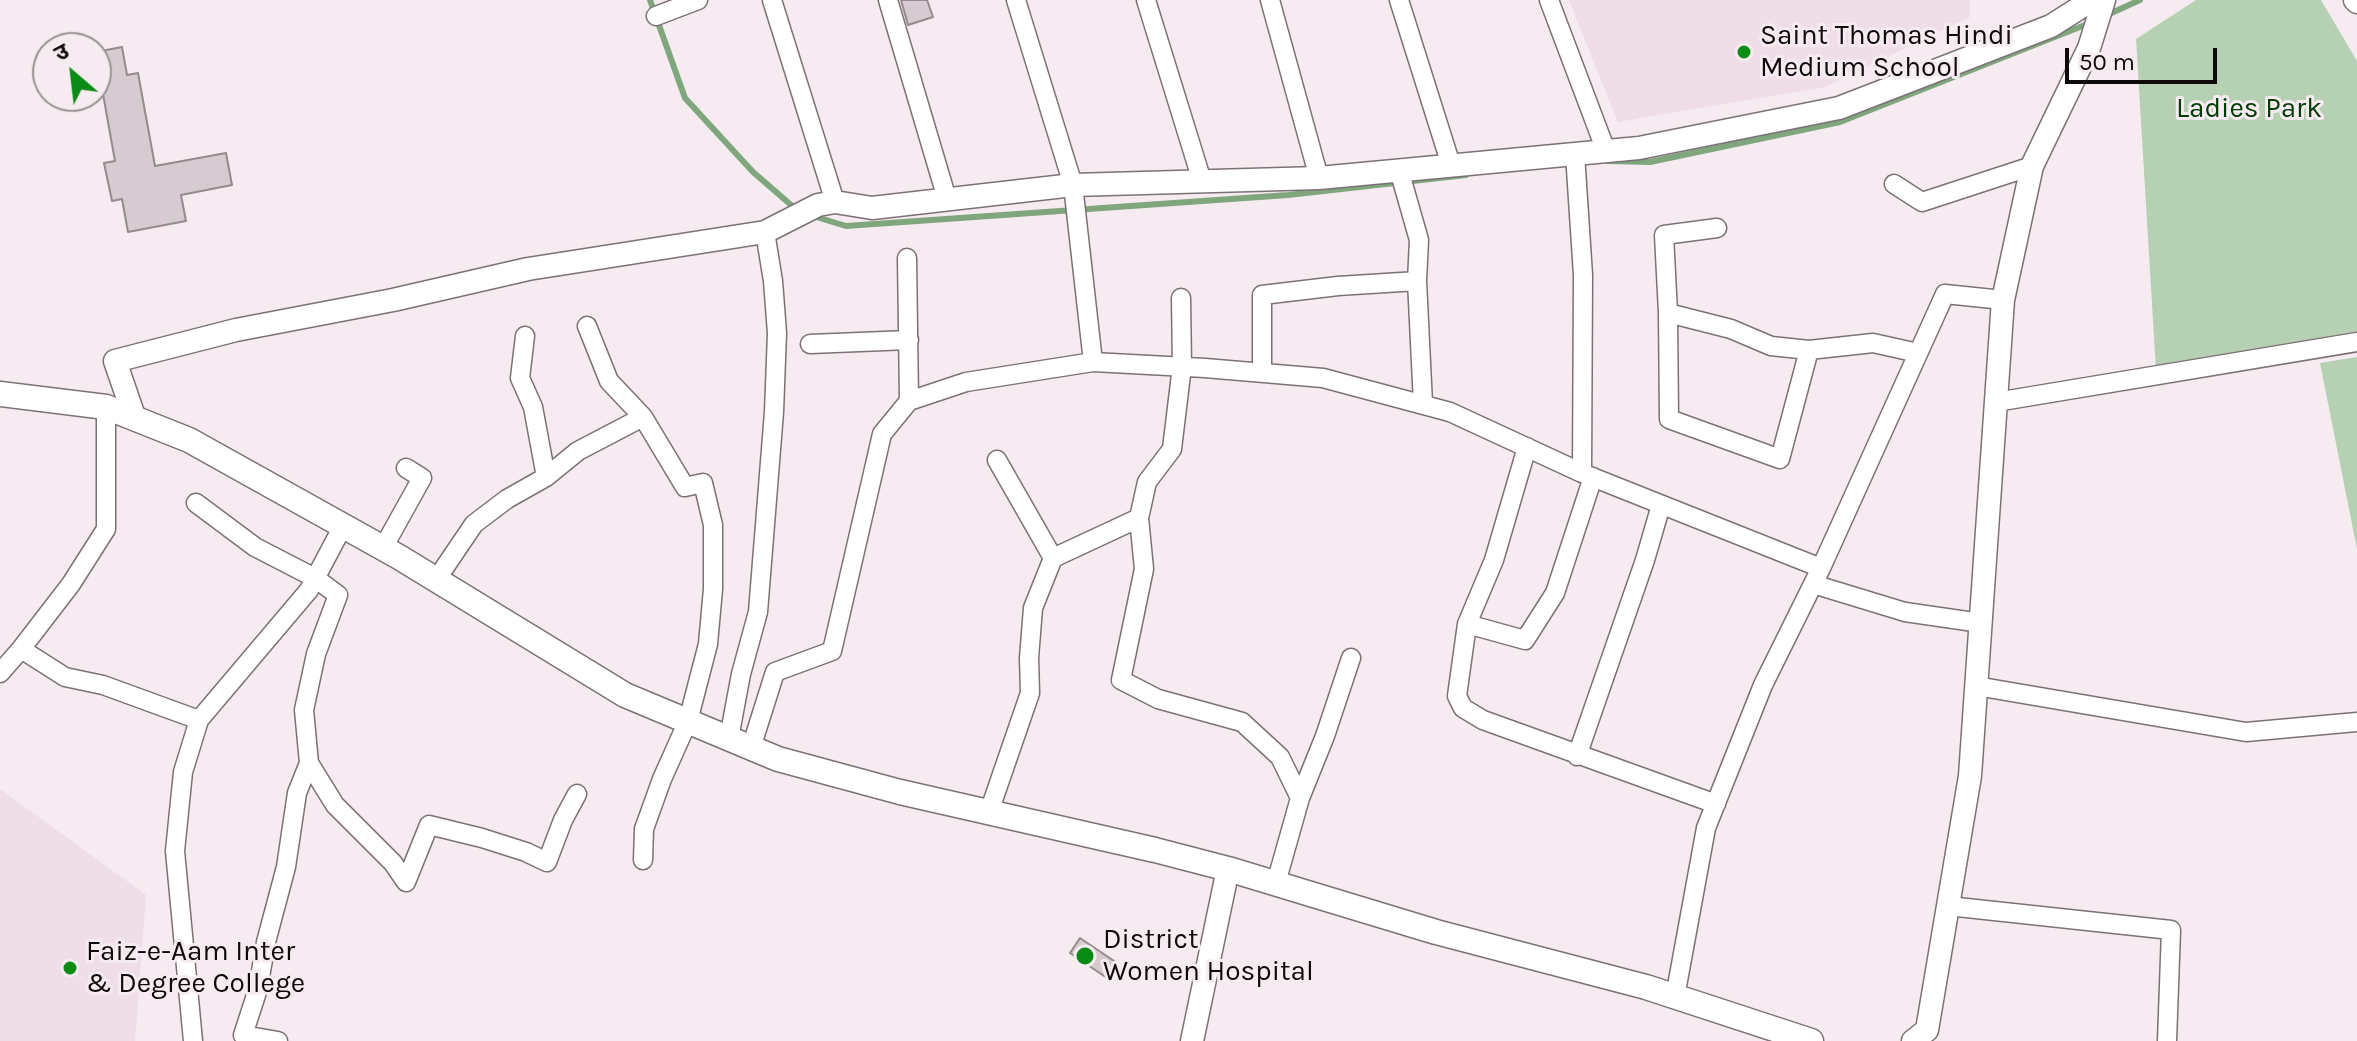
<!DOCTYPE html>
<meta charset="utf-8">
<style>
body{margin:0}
#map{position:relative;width:2357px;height:1041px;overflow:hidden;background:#f6ebf0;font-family:Karla,"Noto Sans Devanagari",sans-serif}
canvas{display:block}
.north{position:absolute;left:32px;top:32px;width:80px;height:80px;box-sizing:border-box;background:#f6ebf0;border:2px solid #999195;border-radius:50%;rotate:332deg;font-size:22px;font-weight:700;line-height:32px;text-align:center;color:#0e0a0c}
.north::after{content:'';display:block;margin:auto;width:28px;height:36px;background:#098b15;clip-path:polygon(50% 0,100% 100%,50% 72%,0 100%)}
.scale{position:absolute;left:2065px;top:48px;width:152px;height:36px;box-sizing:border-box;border:4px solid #0e0a0c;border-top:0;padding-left:10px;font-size:24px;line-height:28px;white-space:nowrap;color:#0e0a0c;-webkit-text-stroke:6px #f6ebf0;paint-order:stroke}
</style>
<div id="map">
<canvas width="2357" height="1041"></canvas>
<div class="north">उ</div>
<div class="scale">50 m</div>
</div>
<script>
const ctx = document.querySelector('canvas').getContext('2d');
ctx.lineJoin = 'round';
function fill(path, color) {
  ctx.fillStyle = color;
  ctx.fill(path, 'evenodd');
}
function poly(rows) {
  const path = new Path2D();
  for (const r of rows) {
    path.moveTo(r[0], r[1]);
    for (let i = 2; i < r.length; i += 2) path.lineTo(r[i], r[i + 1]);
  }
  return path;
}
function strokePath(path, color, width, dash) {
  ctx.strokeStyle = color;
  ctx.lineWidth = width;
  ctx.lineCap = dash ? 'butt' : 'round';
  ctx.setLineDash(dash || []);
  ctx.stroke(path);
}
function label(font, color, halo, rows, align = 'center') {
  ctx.font = font + ' Karla,sans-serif';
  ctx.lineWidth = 6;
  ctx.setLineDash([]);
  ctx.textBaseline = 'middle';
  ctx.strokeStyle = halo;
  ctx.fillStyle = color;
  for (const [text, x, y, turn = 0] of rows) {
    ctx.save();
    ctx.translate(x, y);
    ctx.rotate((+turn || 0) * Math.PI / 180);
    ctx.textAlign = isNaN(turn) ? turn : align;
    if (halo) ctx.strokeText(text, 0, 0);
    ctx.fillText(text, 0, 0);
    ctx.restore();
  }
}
const built = poly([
 [1569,0,1970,0,1970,17,1825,87,1618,122],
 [0,789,146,895,135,1041,0,1041]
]);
const green = poly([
 [2196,0,2321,0,2357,61,2357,333,2156,370,2136,39],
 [2357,357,2357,549,2320,363]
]);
const stream = poly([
 [650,0,685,98,753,172,798,211],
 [2107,15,2140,0],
 [1608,161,1650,162,1840,122,2090,23],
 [813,216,846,226,1288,195,1466,175]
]);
const building = poly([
 [901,0,927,0,933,17,908,25,901,0],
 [122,47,127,75,138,73,155,166,226,153,232,185,181,195,186,221,128,232,122,199,112,201,104,163,115,161,101,83,96,84,96,52,122,47],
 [1080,938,1117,963,1107,978,1070,953,1080,938]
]);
const minor = poly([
 [772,0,835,202],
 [888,0,947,199],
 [1146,0,1202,181],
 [1270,0,1319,178],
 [1399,0,1451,165],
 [1549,0,1606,151],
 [656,16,698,0],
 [1575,154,1583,275,1582,473],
 [1399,170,1419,240,1417,281],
 [1894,184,1922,202,2032,166],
 [907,258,909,401],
 [1668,313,1664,235,1717,228],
 [587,326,609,381,643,417],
 [525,336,520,378,533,407,546,477],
 [810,344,909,340],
 [1809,350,1780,459,1669,419,1668,313,1731,329,1771,346,1809,350,1873,343,1918,353],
 [1093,362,1205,368,1323,378,1450,412,1582,473,1821,568],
 [1262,372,1262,295,1338,286,1417,281,1423,404],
 [1996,402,2357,342],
 [106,407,106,529,71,584,21,649,65,677,103,685,199,720],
 [1527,447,1494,560,1467,624,1457,696,1463,708,1483,720,1716,804],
 [997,460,1053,558],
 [196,503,255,547,315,578,338,595,316,654,304,710,309,763,335,805,393,863,406,882,429,825,482,838,526,852,547,862,563,820,577,794],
 [1139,518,1144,569,1121,680,1158,699,1242,722,1280,757,1300,798,1276,883],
 [383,548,422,478,406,468],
 [436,580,474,524,507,499,546,477,578,451,643,417,685,487,703,483,713,525,713,589,708,644,688,721,662,779,644,829,643,860],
 [1813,584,1905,612,1981,623],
 [1467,624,1525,640,1555,593,1593,477],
 [0,673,21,649],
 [1976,686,2246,732,2357,722],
 [729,738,741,674,758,612,774,412,777,333,773,281,765,232],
 [751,748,775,672,832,651,882,434,909,401,966,382,1093,362,1073,185,1016,0],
 [1577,756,1645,560,1661,505],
 [1300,798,1325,736,1351,658],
 [989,812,1030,693,1029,658,1033,608,1053,558,1139,518,1147,482,1172,449,1182,366,1181,298],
 [1948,906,2171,930,2167,1041],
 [1675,997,1706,828,1763,685,1821,568,1945,294,2003,300],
 [193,1041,175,851,183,772,199,720,309,590,343,526],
 [278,1041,243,1035,258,989,266,942,286,867,297,793,309,763]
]);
const tertiary = poly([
 [2355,0,2357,2],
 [135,419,115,361,236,330,393,300,528,269,765,232,818,205,835,202,872,208,1073,185,1319,178,1639,148,1839,108,2051,26,2092,0],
 [1192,1041,1228,869],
 [1913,1041,1927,1030,1970,776,2003,300,2032,166,2089,48,2104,0]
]);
const secondary = poly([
 [0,394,106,407,189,440,399,557,625,695,778,759,900,792,1155,850,1228,869,1436,932,1646,987,1811,1041]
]);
const markers = [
 [1744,52,8,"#098b15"],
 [1085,956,10,"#098b15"],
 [70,968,8,"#098b15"]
];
const poiNames = [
 ["Saint Thomas Hindi",1760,36],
 ["Medium School",1760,68],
 ["District",1103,940],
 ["Women Hospital",1103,972],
 ["Faiz-e-Aam Inter",86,952],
 ["& Degree College",86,984]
];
const parkNames = [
 ["Ladies Park",2249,109]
];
fill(built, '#efdde7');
fill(green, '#b6d0b4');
strokePath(stream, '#7fa67d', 6);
fill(building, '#d6cbd0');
strokePath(building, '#948a8f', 2);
strokePath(minor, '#7b7176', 21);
strokePath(tertiary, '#7b7176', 25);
strokePath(secondary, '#7b7176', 27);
strokePath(minor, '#fff', 18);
strokePath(tertiary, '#fff', 22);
strokePath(secondary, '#fff', 24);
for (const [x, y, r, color] of markers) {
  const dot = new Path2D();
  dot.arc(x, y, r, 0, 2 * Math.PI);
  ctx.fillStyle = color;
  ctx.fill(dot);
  strokePath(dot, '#f6ebf0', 3);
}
label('28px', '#0e0a0c', '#f6ebf0', poiNames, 'left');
label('28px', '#003d03', '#f6ebf0', parkNames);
</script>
